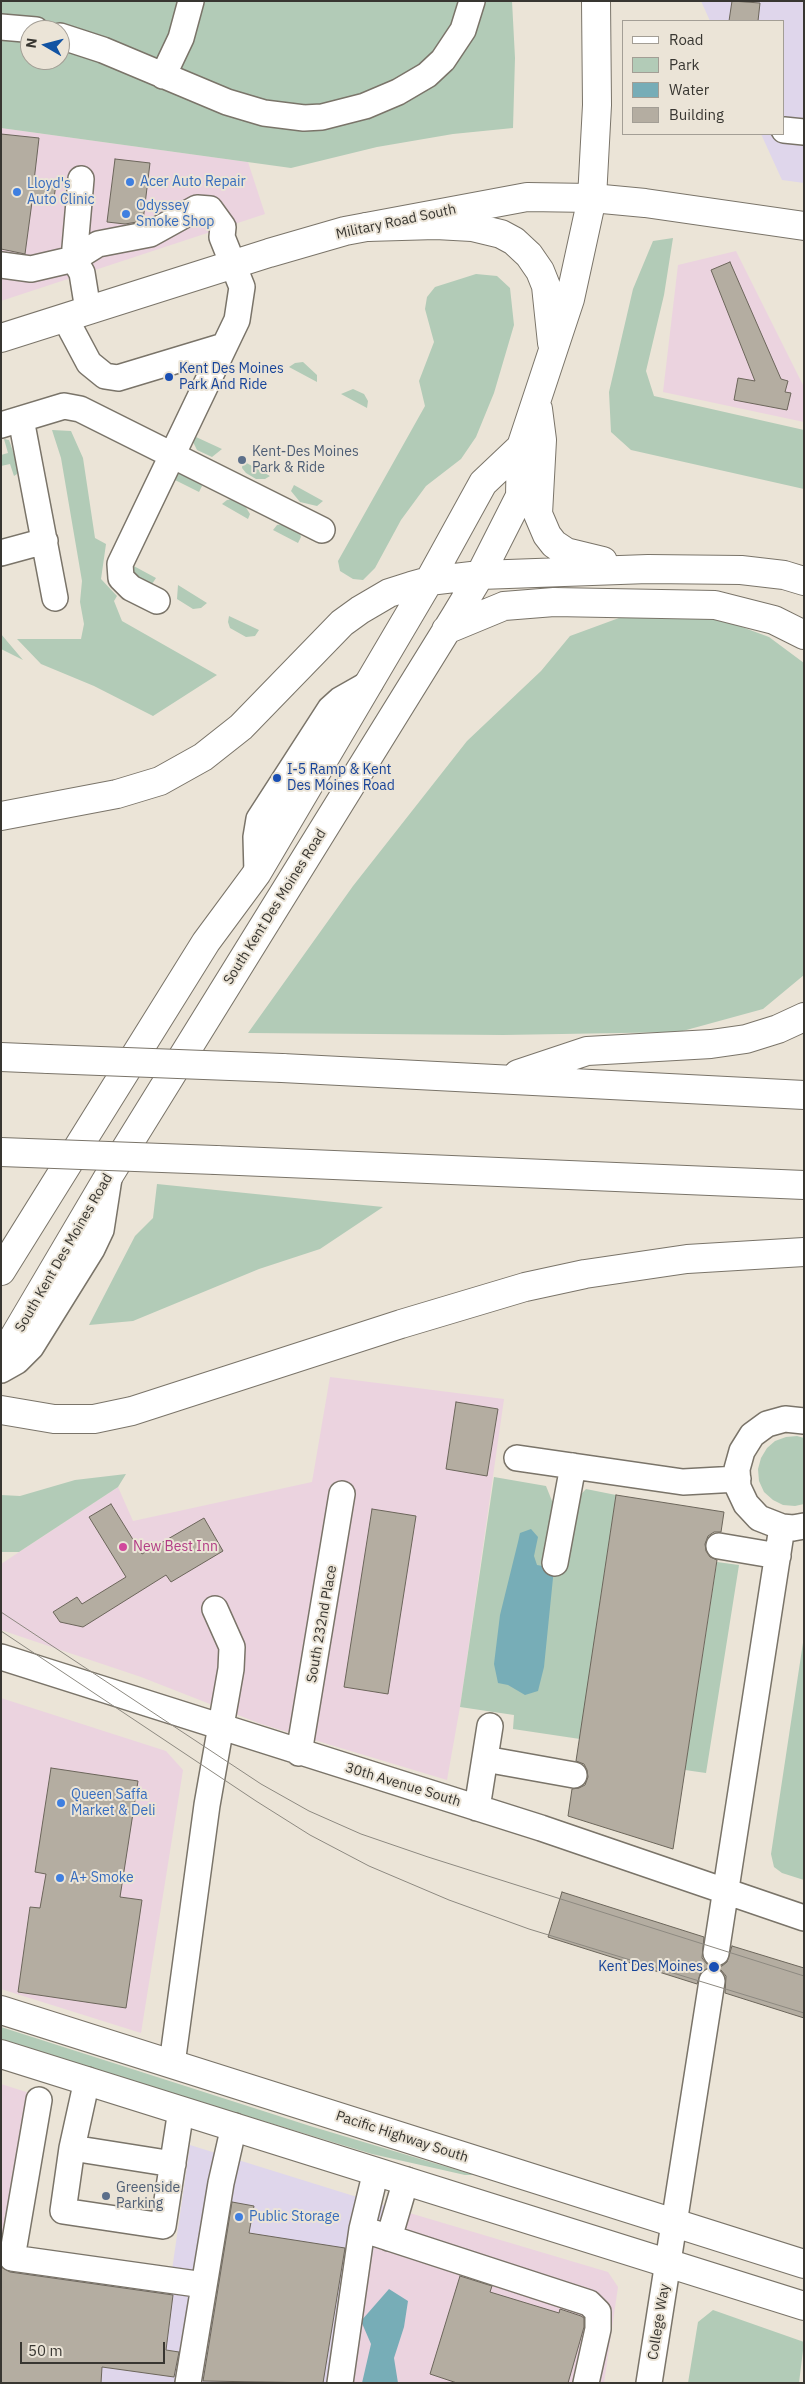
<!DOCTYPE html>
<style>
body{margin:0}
#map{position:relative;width:805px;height:2384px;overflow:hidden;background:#ebe4d7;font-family:"IBM Plex Sans",sans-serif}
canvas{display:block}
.frame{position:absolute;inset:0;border:2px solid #383631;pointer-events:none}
.legend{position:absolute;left:622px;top:20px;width:162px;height:115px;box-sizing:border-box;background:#ebe4d7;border:1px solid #a39e95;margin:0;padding:6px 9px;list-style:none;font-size:15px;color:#383631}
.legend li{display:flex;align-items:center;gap:10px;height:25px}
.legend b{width:25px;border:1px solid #a39e95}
.north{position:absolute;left:20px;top:20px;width:50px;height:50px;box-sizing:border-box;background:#ebe4d7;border:1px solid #a39e95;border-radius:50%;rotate:278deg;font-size:14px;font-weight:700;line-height:20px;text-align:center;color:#383631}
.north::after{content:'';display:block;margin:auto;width:18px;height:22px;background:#1153a3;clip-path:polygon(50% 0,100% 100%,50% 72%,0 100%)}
.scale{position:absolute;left:20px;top:2342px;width:145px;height:22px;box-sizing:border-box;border:2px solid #383631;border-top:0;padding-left:6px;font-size:15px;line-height:18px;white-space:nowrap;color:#383631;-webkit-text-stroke:4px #ebe4d7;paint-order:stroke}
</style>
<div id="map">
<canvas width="805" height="2384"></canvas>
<div class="frame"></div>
<ul class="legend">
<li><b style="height:6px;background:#fff"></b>Road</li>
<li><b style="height:14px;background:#b2cbb7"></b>Park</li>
<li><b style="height:14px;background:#77adb7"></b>Water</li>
<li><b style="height:14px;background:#b4ada1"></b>Building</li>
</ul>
<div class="north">N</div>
<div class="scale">50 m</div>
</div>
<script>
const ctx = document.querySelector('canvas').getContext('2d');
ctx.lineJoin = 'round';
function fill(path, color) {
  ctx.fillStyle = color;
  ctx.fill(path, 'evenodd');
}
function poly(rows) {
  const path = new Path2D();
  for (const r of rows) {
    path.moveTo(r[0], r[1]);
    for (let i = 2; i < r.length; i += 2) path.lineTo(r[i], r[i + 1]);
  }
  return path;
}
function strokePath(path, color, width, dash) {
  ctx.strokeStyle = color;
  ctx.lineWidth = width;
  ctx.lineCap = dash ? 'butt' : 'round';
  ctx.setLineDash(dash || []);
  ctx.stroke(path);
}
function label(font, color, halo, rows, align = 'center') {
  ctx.font = font + ' "IBM Plex Sans",sans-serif';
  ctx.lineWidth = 4;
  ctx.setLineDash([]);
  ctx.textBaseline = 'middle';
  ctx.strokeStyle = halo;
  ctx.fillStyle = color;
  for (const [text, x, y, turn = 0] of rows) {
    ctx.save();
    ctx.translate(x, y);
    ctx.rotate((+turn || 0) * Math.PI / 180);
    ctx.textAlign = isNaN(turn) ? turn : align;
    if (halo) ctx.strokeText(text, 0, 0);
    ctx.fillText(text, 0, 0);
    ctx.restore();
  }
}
const commercial = poly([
 [1,128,248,162,265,214,1,301],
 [736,251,804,387,804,422,663,392,678,265],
 [330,1377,504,1399,460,1707,447,1780,261,1724,141,1677,1,1630,1,1564,118,1487,133,1521,312,1482],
 [1,1698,166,1751,183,1770,141,2033,1,1989],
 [1,2084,45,2098,22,2248,1,2245],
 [386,2206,608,2272,618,2287,604,2383,345,2383,352,2326]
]);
const industrial = poly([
 [701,1,804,1,804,183,782,180,761,134,784,134,784,21,710,21],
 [190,2145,386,2206,352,2326,345,2383,1,2383,1,2245,172,2270]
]);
const green = poly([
 [1,1,512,1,515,58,513,128,453,134,377,147,291,168,1,128],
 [30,30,60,30,60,60,30,60],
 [673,238,664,295,646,371,654,396,804,430,804,489,631,450,611,432,609,392,633,289,653,241],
 [476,274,497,276,510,288,514,325,494,393,476,437,461,459,426,486,401,520,375,568,363,580,353,579,340,571,338,561,425,406,419,381,434,342,425,309,427,297,435,287],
 [303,362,317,375,317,382,289,367,295,363],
 [353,389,364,394,368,401,367,408,341,394],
 [52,430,71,431,83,458,95,538,106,544,101,579,117,596,114,601,122,621,217,675,153,716,94,686,41,664,17,639,81,639,84,624,80,602,82,581,61,458],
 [196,437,222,449,212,457,197,450,193,442],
 [4,439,9,440,17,463,17,474,14,476,10,464,1,466,1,455,8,453],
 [243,461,270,476,265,479,256,479,246,473,242,468],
 [185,470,197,477,202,486,199,492,173,479,178,473],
 [294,485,323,501,317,506,300,502,291,491],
 [234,499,245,506,250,514,248,519,222,504,227,500],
 [287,523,299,530,301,537,298,543,273,530,277,525],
 [130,564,156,578,152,584,144,585,132,578],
 [178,585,207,603,201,608,193,609,177,599],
 [638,611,704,613,769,637,804,663,804,975,763,1009,679,1032,503,1035,248,1033,353,886,467,741,541,671,570,636],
 [229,616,259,630,255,636,246,637,230,628,228,622],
 [1,634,23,660,1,649],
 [157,1184,383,1207,320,1249,259,1269,133,1321,89,1325,135,1236,153,1218],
 [797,1436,804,1438,804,1504,795,1506,783,1505,773,1500,764,1492,759,1481,758,1469,761,1458,767,1448,775,1441,786,1437],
 [126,1474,118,1487,19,1552,1,1552,1,1495,20,1496,75,1480],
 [494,1477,546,1486,552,1501,570,1506,586,1489,616,1495,580,1739,513,1729,514,1715,460,1707],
 [717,1562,739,1565,706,1773,685,1770],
 [804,1636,804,1880,782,1873,774,1867,771,1854],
 [1,2027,310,2126,474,2175,465,2175,372,2154,240,2114,1,2039],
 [713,2310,804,2342,799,2383,688,2383,698,2322]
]);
const water = poly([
 [531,1529,538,1537,534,1556,537,1565,554,1568,544,1667,538,1691,525,1695,508,1685,498,1683,494,1664,500,1615,518,1542,520,1533],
 [389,2289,408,2301,404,2327,394,2358,398,2383,362,2383,371,2344,361,2321]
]);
const building = poly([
 [732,1,760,3,758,21,729,21,732,1],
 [1,134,39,138,34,181,56,184,53,205,32,202,25,254,1,249,1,134],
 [115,159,150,163,143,221,125,224,107,222,115,159],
 [730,262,781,379,788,381,785,392,791,393,787,410,734,400,738,378,755,381,711,270,730,262],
 [456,1402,498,1409,487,1476,446,1469,456,1402],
 [616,1495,724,1512,721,1532,714,1532,708,1536,705,1544,706,1551,710,1557,717,1560,673,1849,568,1816,572,1789,579,1788,585,1785,588,1777,587,1770,584,1764,576,1761,616,1495],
 [111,1504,142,1554,204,1518,223,1551,171,1582,166,1575,83,1627,60,1622,53,1612,77,1597,82,1604,126,1577,89,1517,111,1504],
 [372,1509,416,1516,388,1694,344,1687,372,1509],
 [51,1768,138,1781,120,1897,142,1900,126,2008,18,1992,30,1907,40,1908,46,1874,35,1872,51,1768],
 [562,1892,704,1937,702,1958,707,1964,713,1967,701,1972,697,1984,548,1937,562,1892],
 [732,1946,804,1968,804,2018,725,1993,726,1976,721,1970,715,1967,722,1966,727,1962,732,1946],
 [232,2202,254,2206,249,2233,345,2248,323,2383,203,2381,232,2202],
 [1,2267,10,2272,173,2295,166,2350,179,2352,174,2377,102,2367,101,2383,1,2383,1,2267],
 [460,2276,492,2286,490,2292,559,2313,560,2309,581,2316,584,2318,584,2327,568,2383,457,2383,430,2374,460,2276]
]);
const minor = poly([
 [1,27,36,30],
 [60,36,103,50,227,102,264,113,304,118,322,117,365,106,398,92,427,75,443,60,463,30,472,1],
 [163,76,181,38,191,1],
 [784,130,804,132],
 [74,259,98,244,150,234,197,208,210,209,223,227,222,237,242,287,237,320,120,564,121,578,131,588,157,601],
 [74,259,81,179],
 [1,265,31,269,74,259,82,273,88,310],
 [65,318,89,363,105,376,118,378,224,346],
 [21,419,55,598],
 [1,425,64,406,80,409,322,530],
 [1,553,45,541],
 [257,873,256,837,259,819,330,709,340,700,370,683],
 [1,1370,17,1361,31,1347,92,1249,101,1230,109,1178],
 [804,1421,785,1419,767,1424,752,1435,742,1451,737,1469,738,1487,746,1504,759,1518,782,1527,793,1528,804,1526],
 [517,1458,683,1482,738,1479],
 [719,1546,778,1556],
 [555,1563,573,1466],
 [1,1657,541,1828,804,1918],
 [299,1753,342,1494],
 [485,1759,574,1775],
 [477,1808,490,1726],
 [716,1953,782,1527],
 [172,2064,207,1805,231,1669,232,1647,215,1609],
 [87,2080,72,2148,63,2211,163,2226,181,2110],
 [39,2100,12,2258,204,2285],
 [72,2148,173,2164],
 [362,2229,589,2303,598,2312,598,2329,586,2383],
 [389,2238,406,2180],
 [188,2383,221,2183,234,2126],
 [340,2383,362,2229,376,2171],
 [649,2383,712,1981]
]);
const major = poly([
 [1,338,269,253,345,231,527,197,592,198,645,203,804,226],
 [1,2010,804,2264],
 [1,2054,804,2306]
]);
const highway = poly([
 [367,227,436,225,472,227,501,234,514,241,529,255,540,271,546,286,552,343],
 [538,409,542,440,538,514,547,535,554,544,566,552,603,561],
 [446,630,504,606,554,602,715,605,774,620,804,635],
 [1,816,117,794,160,781,203,757,241,727,342,623,360,610,389,593,411,586,429,581,480,575,648,569,741,570,784,575,804,581],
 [1,1057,48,1059],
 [282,1068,804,1095],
 [518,1074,587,1051,711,1044,746,1039,778,1029,804,1017],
 [216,1160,804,1185],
 [1,1271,206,942,257,873,429,581,483,483,521,447],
 [1,1359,110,1174,456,615,480,575,520,496,521,447,570,299,592,198,597,105,596,1],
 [1,1410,54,1419,94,1419,132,1411,401,1324,525,1287,585,1274,687,1259,804,1252]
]);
const tram = poly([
 [1,1612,261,1784,309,1811,361,1834,428,1857,804,1976],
 [1,1631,256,1801,310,1835,369,1866,449,1900,529,1929,804,2013]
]);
const highwayBridge = poly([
 [48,1059,282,1068],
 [1,1152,216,1160]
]);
const markers = [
 [130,182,5,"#3f7fe0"],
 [17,192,5,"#3f7fe0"],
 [126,214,5,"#3f7fe0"],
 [169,377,5,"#1a4fb4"],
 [242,460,5,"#5c6f8a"],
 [277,778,5,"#1a4fb4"],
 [123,1547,5,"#d1479c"],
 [61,1803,5,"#3f7fe0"],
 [60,1878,5,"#3f7fe0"],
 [714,1967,6,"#1a4fb4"],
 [106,2196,5,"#5c6f8a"],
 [239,2217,5,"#3f7fe0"]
];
const shopNames = [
 ["Acer Auto Repair",140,182],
 ["Lloyd's",27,184],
 ["Auto Clinic",27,200],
 ["Odyssey",136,206],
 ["Smoke Shop",136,222],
 ["Queen Saffa",71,1795],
 ["Market & Deli",71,1811],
 ["A+ Smoke",70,1878],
 ["Public Storage",249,2217]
];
const streetNames = [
 ["Military Road South",396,222,-12],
 ["South Kent Des Moines Road",275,907,-58],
 ["South Kent Des Moines Road",64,1253,-60],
 ["South 232nd Place",322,1624,-80],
 ["30th Avenue South",403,1785,17],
 ["Pacific Highway South",402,2137,18],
 ["College Way",659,2322,-81]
];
const transitNames = [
 ["Kent Des Moines",179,369],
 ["Park And Ride",179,385],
 ["I-5 Ramp & Kent",287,770],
 ["Des Moines Road",287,786],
 ["Kent Des Moines",703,1967,"right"]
];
const serviceNames = [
 ["Kent-Des Moines",252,452],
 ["Park & Ride",252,468],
 ["Greenside",116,2188],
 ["Parking",116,2204]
];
const hotelNames = [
 ["New Best Inn",133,1547]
];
fill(commercial, '#ebd3df');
fill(industrial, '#dfd6eb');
fill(green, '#b2cbb7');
fill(water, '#77adb7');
fill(building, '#b4ada1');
strokePath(building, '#6c665b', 1);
strokePath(minor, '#7a7469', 28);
strokePath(major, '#7a7469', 30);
strokePath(highway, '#7a7469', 30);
strokePath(minor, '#fff', 25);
strokePath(major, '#fff', 28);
strokePath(highway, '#fff', 28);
strokePath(tram, '#8d8980', 1);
strokePath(highwayBridge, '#7a7469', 30, []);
strokePath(highwayBridge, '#fff', 28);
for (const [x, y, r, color] of markers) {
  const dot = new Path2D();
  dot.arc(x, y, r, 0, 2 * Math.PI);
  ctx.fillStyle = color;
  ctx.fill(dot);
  strokePath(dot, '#ebe4d7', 2);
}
label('14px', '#366cbe', '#ebe4d7', shopNames, 'left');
label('14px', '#383631', '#ebe4d7', streetNames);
label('14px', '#164399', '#ebe4d7', transitNames, 'left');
label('14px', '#4e5e75', '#ebe4d7', serviceNames, 'left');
label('14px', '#b23c85', '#ebe4d7', hotelNames, 'left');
</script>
